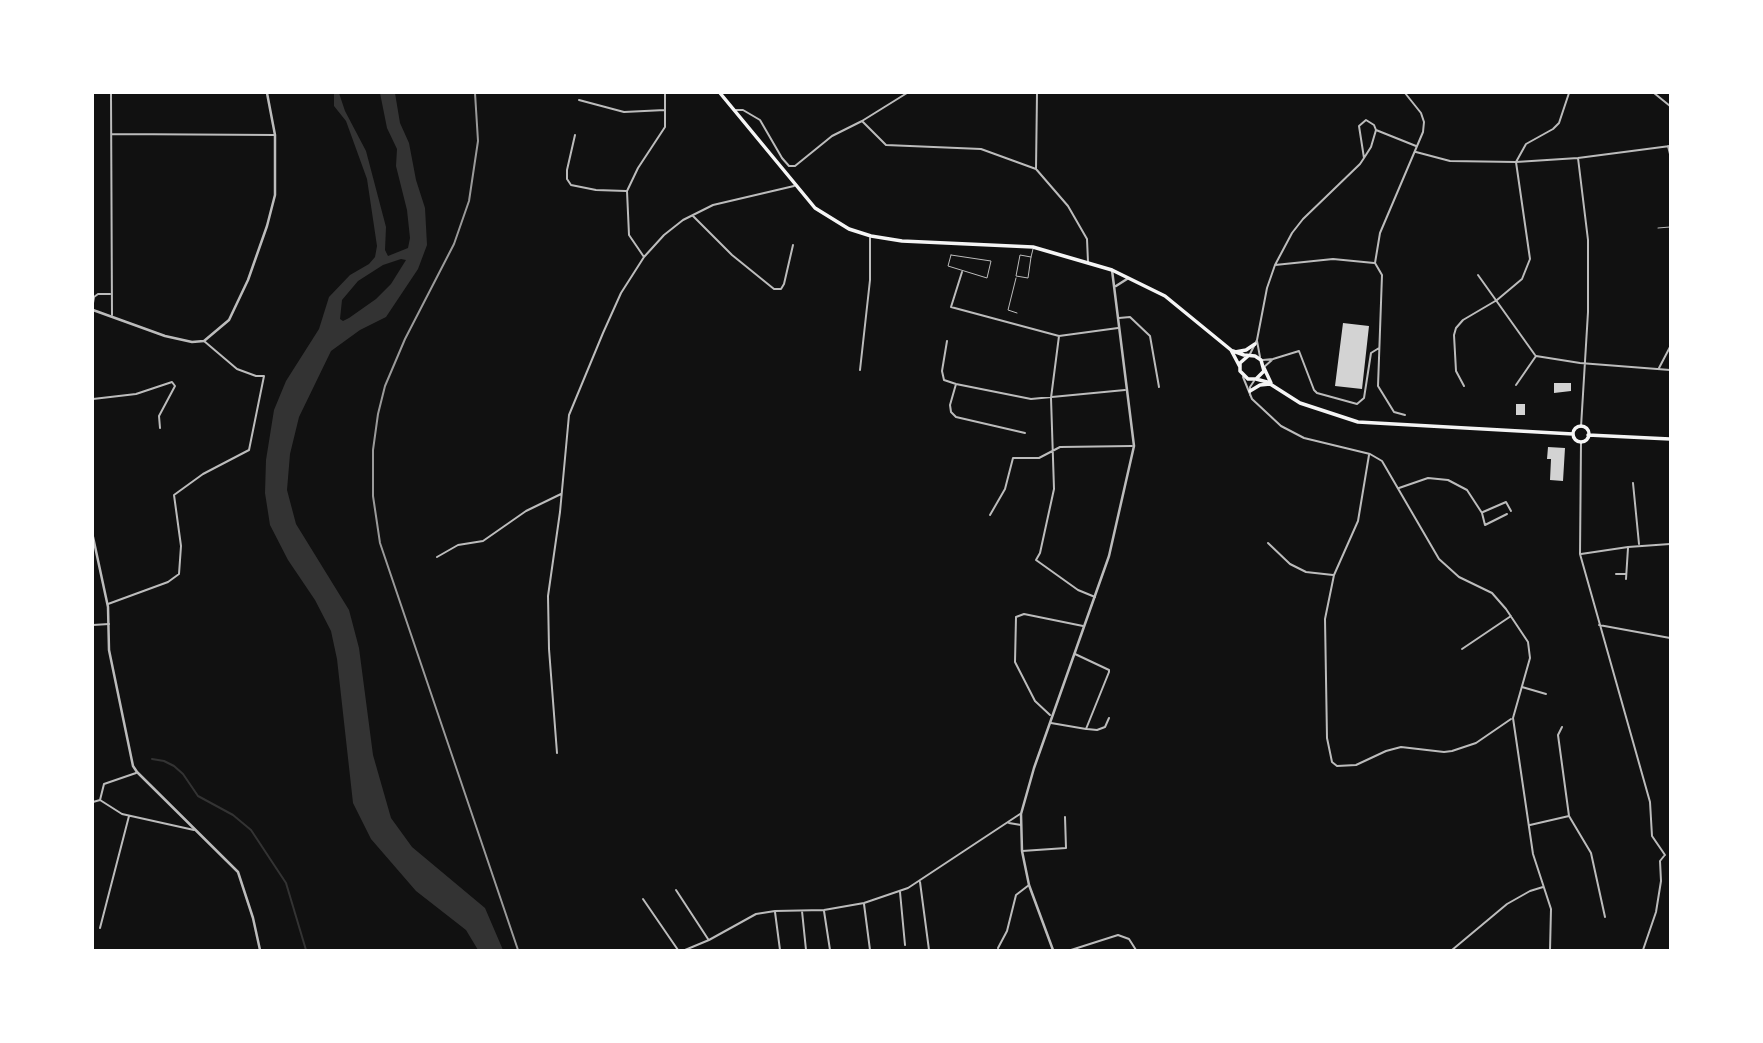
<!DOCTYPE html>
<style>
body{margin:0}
#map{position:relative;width:1763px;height:1043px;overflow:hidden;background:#111;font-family:"Open Sans",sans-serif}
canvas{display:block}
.frame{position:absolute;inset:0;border:94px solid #fff;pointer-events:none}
</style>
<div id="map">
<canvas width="1763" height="1043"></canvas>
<div class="frame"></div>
</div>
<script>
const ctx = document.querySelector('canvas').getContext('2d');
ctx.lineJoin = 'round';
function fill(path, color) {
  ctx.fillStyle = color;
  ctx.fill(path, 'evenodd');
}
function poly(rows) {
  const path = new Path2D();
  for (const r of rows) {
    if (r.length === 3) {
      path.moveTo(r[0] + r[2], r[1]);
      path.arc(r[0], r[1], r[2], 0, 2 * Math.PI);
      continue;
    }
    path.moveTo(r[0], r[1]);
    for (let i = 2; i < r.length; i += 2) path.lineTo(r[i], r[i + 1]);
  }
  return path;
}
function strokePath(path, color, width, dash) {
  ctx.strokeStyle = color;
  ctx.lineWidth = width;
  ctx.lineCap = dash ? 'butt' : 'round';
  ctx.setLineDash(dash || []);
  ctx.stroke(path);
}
const water = poly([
 [334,93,339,93,345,111,366,151,386,227,385,250,388,256,408,248,410,238,407,210,396,166,397,149,387,128,380,93,395,93,400,123,409,143,416,180,425,208,427,245,418,269,386,317,360,330,331,351,299,417,290,454,287,490,296,524,349,610,359,648,373,755,391,818,412,847,485,908,503,950,478,950,466,930,416,891,371,839,353,803,337,659,331,631,315,600,288,560,270,525,265,493,266,460,274,410,286,381,319,329,329,297,350,275,369,264,375,257,377,246,367,179,346,121,334,106],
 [401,259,406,260,391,284,376,299,349,318,343,321,340,319,342,300,358,281,383,265]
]);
const stream = poly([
 [152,759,164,761,174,766,183,774,198,796,233,815,251,830,286,883,306,950]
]);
const building = poly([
 [1343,323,1369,326,1362,389,1335,386],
 [1554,383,1571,383,1571,391,1554,393],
 [1516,404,1525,404,1525,415,1516,415],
 [1548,447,1565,448,1563,481,1550,480,1551,459,1547,459]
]);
const service = poly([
 [1658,228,1670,227],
 [951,255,991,261,987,278,948,266,951,255],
 [1031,257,1020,255,1016,276,1028,278,1031,257,1033,249],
 [1016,278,1008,310,1017,313]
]);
const minor = poly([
 [111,93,112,315],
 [1037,93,1036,169,1068,206,1087,239,1088,262],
 [1405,93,1421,113,1424,122,1423,132,1380,233,1375,263,1382,275,1378,386,1394,412,1405,415],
 [1654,93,1670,106],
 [579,100,624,112,665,110],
 [736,110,743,110,760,120,782,158,789,166,795,166,832,136,862,121,907,93],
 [862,121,886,145,981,149,1036,169],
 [1376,130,1416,146],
 [112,134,275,135],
 [575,135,567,170,567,179,571,185,596,190,626,191],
 [1668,146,1670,154],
 [1416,152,1450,161,1516,162,1578,158,1670,146],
 [1578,158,1588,240,1588,312,1581,427],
 [693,216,732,255,774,289,781,289,784,284,793,245],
 [644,257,629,235,627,191,638,168,665,127,665,93],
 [1275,265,1333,259,1374,263],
 [962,272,951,307,1059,336,1118,328],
 [1478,275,1535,355],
 [93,303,94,297,98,294,110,294],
 [1119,318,1130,317,1150,336,1159,387],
 [1059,336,1051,398,1054,489,1040,553,1036,560,1078,590,1095,597],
 [947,341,942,371,944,380,956,384,1031,399,1125,390],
 [1257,341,1260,357],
 [1250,354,1257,340,1267,288,1275,265,1292,233,1303,219,1360,164,1364,158,1359,126,1366,120,1374,125,1376,130,1371,147,1364,158],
 [1263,360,1273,359,1299,351,1314,390,1317,393,1357,404,1364,398,1371,353,1379,348],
 [1264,367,1272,360],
 [1659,368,1670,347],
 [860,370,870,280,870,238],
 [1243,377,1252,399,1281,426,1304,438,1370,454,1382,461,1439,559,1459,577,1492,593,1506,609,1528,642,1530,658,1513,718,1533,854,1551,909,1550,950],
 [956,384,950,405,951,412,956,417,1025,433],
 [1516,385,1536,356,1580,363,1670,370],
 [1464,386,1456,371,1454,335,1456,328,1463,320,1497,300,1522,279,1530,259,1516,162,1526,144,1553,129,1559,123,1569,93],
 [1250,395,1250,387,1254,381],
 [93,399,136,394,172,382,175,386,159,416,160,428],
 [1581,442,1580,554,1650,802,1652,836,1665,855],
 [1369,455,1358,521,1334,575,1325,619,1327,738,1332,762,1337,766,1356,765,1386,751,1401,747,1444,752,1452,751,1476,743,1511,719],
 [1633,483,1639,544],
 [1399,488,1428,478,1448,480,1467,490,1482,513,1485,525,1507,514],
 [1483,512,1506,502,1511,511],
 [990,515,1005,489,1013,458,1039,458,1060,447,1132,446],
 [1268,543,1290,564,1306,572,1333,575],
 [1581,554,1628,547,1670,544],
 [437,557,458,545,483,541,526,511,561,494],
 [1616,574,1625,574],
 [1626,579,1628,548],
 [108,604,168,582,179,574,181,546,174,495,203,474,249,450,264,376,256,376,237,369,204,341],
 [93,625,109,624],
 [1599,625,1670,638],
 [1462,649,1511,616],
 [1522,687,1546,694],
 [1050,715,1035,701,1015,662,1016,617,1024,614,1083,626],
 [1051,723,1086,729,1109,672,1109,670,1075,654],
 [1562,727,1558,735,1569,816,1591,853,1605,917],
 [1087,729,1097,730,1105,727,1109,718],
 [557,753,549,649,548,596,560,512,569,415,603,333,621,293,644,257,664,235,683,220,713,205,794,186],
 [100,800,104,784,136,773],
 [93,802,100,800,122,814,194,830],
 [1009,823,1021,825],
 [1530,825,1569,816],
 [1022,851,1066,848,1065,817],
 [920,882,929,950],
 [676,890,708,939],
 [900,892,905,945],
 [643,899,678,950],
 [864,904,870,950],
 [802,911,806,950],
 [824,911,830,950],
 [775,912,780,950],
 [100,928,129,816],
 [998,948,1007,931,1016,895,1029,885],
 [685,950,709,940,756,914,775,911,824,910,864,903,908,888,1020,814],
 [1071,950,1118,935,1129,939,1136,950],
 [1452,950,1507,904,1530,891,1543,887],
 [1643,950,1656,912,1661,881,1660,861,1664,856]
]);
const tertiary = poly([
 [1116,286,1127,279],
 [93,310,165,336,192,342,204,341,229,320,248,280,267,226,275,195,275,135,267,93],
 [93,537,108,607,109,650,133,766,137,772,238,872,253,918,260,950],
 [1053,950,1029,885,1022,851,1021,814,1034,768,1109,556,1134,446,1112,270]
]);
const primary = poly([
 [720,93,815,208,849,229,871,236,902,241,1033,247,1112,270,1165,296,1231,350,1240,367],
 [1233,351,1244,355,1255,356,1261,360,1264,371,1256,379,1248,379,1240,371,1240,363,1248,356],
 [1235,352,1246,350,1255,344],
 [1264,368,1271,383],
 [1256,379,1267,382,1300,403,1358,422,1573,434],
 [1250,391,1260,385,1270,384],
 [1581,434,8],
 [1588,435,1670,439]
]);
const rail = poly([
 [475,93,478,141,469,201,454,244,405,339,385,386,378,414,373,450,373,496,380,543,518,950]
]);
fill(water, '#333');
strokePath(stream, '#333', 2);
fill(building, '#d3d3d3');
strokePath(service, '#bcbcbc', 1);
strokePath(minor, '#bcbcbc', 2);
strokePath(tertiary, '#bcbcbc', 2.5);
strokePath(primary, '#f5f5f5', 3.5);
strokePath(rail, '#9a9a9a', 2);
</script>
